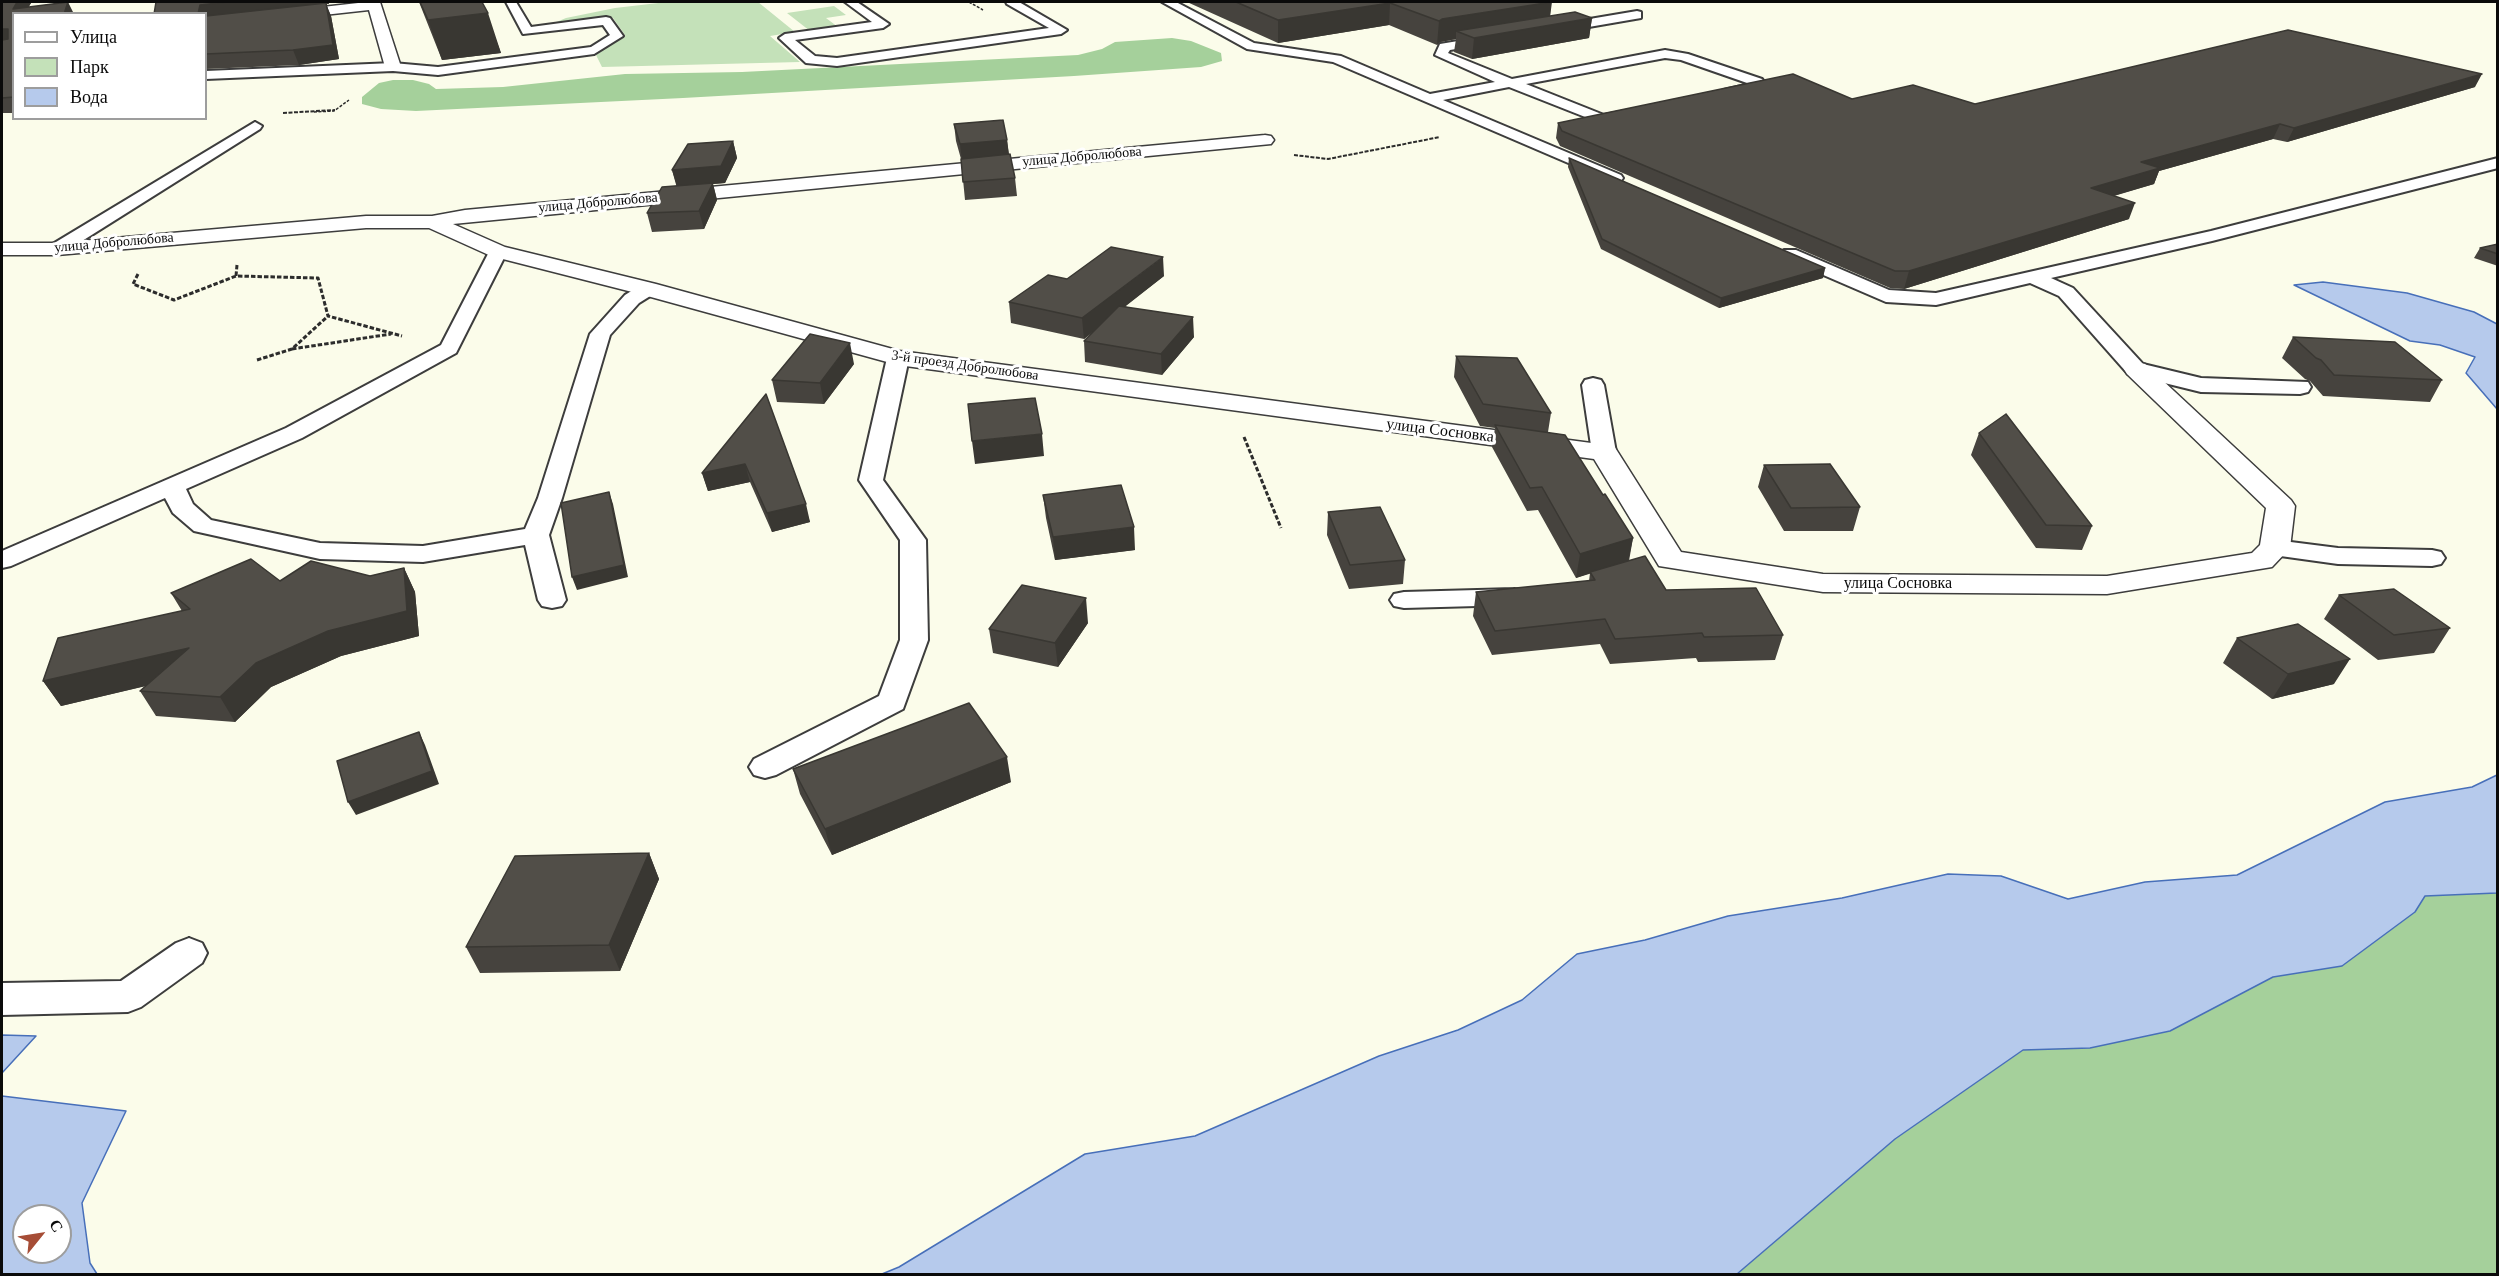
<!DOCTYPE html>
<meta charset="utf-8">
<style>
body{margin:0}
#map{position:relative;width:2499px;height:1276px;overflow:hidden;background:#fbfcea;font-family:Georgia,serif}
canvas{display:block}
.frame{position:absolute;inset:0;border:3px solid #0a0a0a;pointer-events:none}
.legend{position:absolute;left:12px;top:12px;width:195px;height:108px;box-sizing:border-box;background:#fff;border:2px solid #9d9d9d;margin:0;padding:8px 10px;list-style:none;font-size:18px;color:#0a0a0a}
.legend li{display:flex;align-items:center;gap:12px;height:30px}
.legend b{width:30px;border:2px solid #9d9d9d}
.north{position:absolute;left:12px;top:1204px;width:60px;height:60px;box-sizing:border-box;background:#fff;border:2px solid #9d9d9d;border-radius:50%;rotate:60deg;font-size:16px;font-weight:700;line-height:24px;text-align:center;color:#0a0a0a}
.north::after{content:'';display:block;margin:auto;width:21px;height:27px;background:#a64d36;clip-path:polygon(50% 0,100% 100%,50% 72%,0 100%)}
</style>
<div id="map">
<canvas width="2499" height="1276"></canvas>
<div class="frame"></div>
<ul class="legend">
<li><b style="height:8px;background:#fff"></b>Улица</li>
<li><b style="height:16px;background:#c4e1b9"></b>Парк</li>
<li><b style="height:16px;background:#b6caec"></b>Вода</li>
</ul>
<div class="north">С</div>
</div>
<script>
const ctx = document.querySelector('canvas').getContext('2d');
ctx.lineJoin = 'round';
function fill(path, color) {
  ctx.fillStyle = color;
  ctx.fill(path, 'evenodd');
}
function poly(rows) {
  const path = new Path2D();
  for (const r of rows) {
    path.moveTo(r[0], r[1]);
    for (let i = 2; i < r.length; i += 2) path.lineTo(r[i], r[i + 1]);
  }
  return path;
}
function strokePath(path, color, width, dash) {
  ctx.strokeStyle = color;
  ctx.lineWidth = width;
  ctx.lineCap = dash ? 'butt' : 'round';
  ctx.setLineDash(dash || []);
  ctx.stroke(path);
}
function label(font, color, halo, rows, align = 'center') {
  ctx.font = font + ' Georgia,serif';
  ctx.lineWidth = 6;
  ctx.setLineDash([]);
  ctx.textBaseline = 'middle';
  ctx.strokeStyle = halo;
  ctx.fillStyle = color;
  for (const [text, x, y, turn = 0] of rows) {
    ctx.save();
    ctx.translate(x, y);
    ctx.rotate((+turn || 0) * Math.PI / 180);
    ctx.textAlign = isNaN(turn) ? turn : align;
    if (halo) ctx.strokeText(text, 0, 0);
    ctx.fillText(text, 0, 0);
    ctx.restore();
  }
}
const green = poly([
 [667,2,758,2,795,32,770,36,800,62,602,67,596,55,625,35,613,18,547,26,566,18,615,8],
 [834,6,846,15,826,18,838,27,810,31,787,13]
]);
const forest = poly([
 [1172,38,1191,41,1221,53,1222,61,1201,67,1074,76,683,98,416,111,381,109,362,104,362,97,379,83,393,80,413,80,429,84,436,89,503,87,625,74,742,72,1078,55,1102,49,1115,42],
 [2497,893,2497,1274,1737,1274,1895,1139,2023,1050,2090,1048,2227,1000,2273,977,2342,966,2415,912,2425,896]
]);
const water = poly([
 [2323,282,2407,293,2474,312,2497,324,2497,409,2466,373,2475,357,2440,345,2410,341,2294,285,2323,282],
 [2497,775,2497,893,2425,896,2415,912,2342,966,2273,977,2170,1031,2090,1048,2023,1050,1895,1139,1737,1274,882,1274,899,1267,1085,1154,1195,1136,1379,1056,1458,1030,1522,1000,1577,954,1645,940,1728,916,1842,898,1948,874,2001,876,2068,899,2145,882,2237,875,2385,802,2472,787,2497,775],
 [2,1035,36,1036,2,1073,2,1035],
 [2,1096,126,1111,82,1203,90,1263,97,1274,2,1274,2,1096],
 [24,1216,60,1216,60,1252,24,1252,24,1216]
]);
const pathFar2 = poly([
 [969,2,983,10],
 [314,112,334,111,349,100]
]);
const pathFar1 = poly([
 [283,113,335,110],
 [1294,155,1328,159,1440,137]
]);
const path = poly([
 [237,265,236,276,318,278,328,316,402,336],
 [138,274,133,284,174,300,236,276],
 [292,349,391,334],
 [257,360,292,349,328,316],
 [1244,437,1281,528]
]);
const service = poly([
 [506,2,516,2,531,27,606,17,610,18,623,36,594,54,438,75,393,71,206,79,206,71,393,63,438,67,591,47,610,35,603,25,523,34,506,2],
 [845,2,857,2,889,24,883,28,795,40,815,56,837,58,1049,28,1007,4,1006,2,1019,2,1067,30,1061,34,837,66,806,63,779,38,785,34,872,22,845,2],
 [1162,2,1176,2,1254,43,1341,56,1430,94,1495,82,1435,55,1440,44,1494,35,1500,39,1498,42,1450,50,1448,53,1512,79,1665,50,1688,54,1762,79,1767,86,1760,90,1729,97,1724,96,1722,93,1724,90,1750,84,1681,60,1665,58,1526,84,1604,115,1631,110,1638,114,1636,117,1603,124,1509,87,1443,100,1621,175,1623,178,1621,181,1615,183,1333,62,1247,49,1162,2],
 [1637,11,1641,12,1641,18,1554,33,1548,29,1554,25,1637,11],
 [255,122,262,126,260,129,63,253,51,253,48,249,51,245,255,122],
 [2498,158,2498,168,2212,241,2051,278,2073,288,2143,364,2201,378,2308,382,2311,387,2308,392,2300,394,2201,392,2128,374,2059,296,2030,283,1936,305,1886,302,1784,258,1781,254,1784,250,1796,250,1889,290,1936,293,2211,231,2498,158],
 [498,247,504,248,507,252,456,353,302,438,186,489,193,504,211,520,320,543,423,546,525,529,538,498,590,334,625,295,641,285,655,285,658,289,655,293,639,303,610,335,562,498,549,535,566,600,562,606,552,608,542,606,538,600,525,545,423,562,320,559,194,531,173,513,165,498,11,566,2,568,2,551,286,428,441,345,489,252,492,248,498,247],
 [898,352,905,354,909,358,883,480,926,540,928,640,903,709,776,775,765,778,754,775,749,767,754,759,879,696,900,640,900,540,859,480,887,358,891,354,898,352],
 [1593,378,1601,380,1604,385,1616,452,1612,457,1604,459,1596,457,1592,452,1582,385,1585,380,1593,378],
 [2275,540,2338,548,2432,550,2441,552,2445,558,2441,564,2432,566,2338,564,2266,554,2262,548,2266,542,2275,540],
 [1514,589,1524,591,1528,597,1524,603,1514,605,1404,608,1394,606,1390,600,1394,594,1404,592,1514,589],
 [189,938,202,943,207,953,202,963,141,1007,128,1012,2,1015,2,983,121,981,176,943,189,938]
]);
const minor = poly([
 [367,2,380,2,401,67,398,70,388,70,385,67,369,10,206,28,206,20,367,2],
 [1265,135,1271,136,1274,140,1271,144,453,224,505,247,656,284,900,351,1614,446,1681,552,1823,574,2107,576,2252,553,2260,545,2266,508,2127,374,2124,369,2127,364,2136,362,2145,364,2291,500,2295,506,2290,548,2272,567,2107,594,1823,592,1659,566,1594,459,898,365,640,294,491,256,429,228,366,228,57,255,2,255,2,243,57,243,366,216,432,216,465,210,1265,135]
]);
const wall = poly([
 [2,2,30,2,31,3,28,7,14,14,14,113,2,113],
 [156,2,328,2,329,4,326,4,331,16,339,59,299,65,206,69,206,70,206,14],
 [419,2,482,2,501,53,442,60],
 [1187,2,1551,2,1550,16,1592,18,1589,38,1472,59,1454,52,1456,39,1440,42,1437,45,1389,25,1278,43],
 [2475,87,2287,142,2273,139,2159,171,2154,184,2114,196,2129,219,1904,289,1890,288,1560,146,1556,138,1558,123,1852,99,1975,104],
 [954,124,1007,140,1009,154,1015,178,1017,196,965,200,961,159,956,141],
 [733,141,737,158,725,183,713,184,717,200,704,229,652,232,647,213,677,186,672,170],
 [1569,158,1825,268,1823,278,1719,308,1601,249,1568,167],
 [2498,244,2498,266,2474,258,2480,248],
 [1164,276,1125,306,1194,337,1162,375,1085,362,1084,341,1095,330,1084,339,1011,323,1009,302,1067,279],
 [2293,337,2442,380,2430,402,2323,396,2310,381,2305,379,2282,358],
 [1456,356,1551,413,1548,432,1603,495,1633,538,1629,561,1666,590,1783,635,1775,660,1698,662,1696,658,1610,664,1600,644,1492,655,1473,616,1476,592,1589,581,1590,573,1576,578,1538,510,1527,511,1492,447,1495,428,1480,426,1454,377],
 [854,364,824,404,777,402,772,380],
 [766,394,810,522,772,532,750,482,708,491,702,473],
 [1979,433,2092,526,2082,550,2036,548,1971,455],
 [1764,465,1860,507,1853,531,1784,531,1758,487],
 [1043,495,1135,550,1055,560,1046,518],
 [1328,512,1405,560,1403,584,1349,589,1327,535],
 [404,568,415,592,419,636,341,656,271,687,235,722,156,716,140,691,146,686,61,706,43,681,182,611,171,593,280,581,370,576],
 [2339,595,2450,628,2434,653,2378,660,2324,619],
 [1088,623,1058,667,993,653,989,629],
 [2237,638,2334,684,2272,699,2223,663],
 [793,769,1011,782,832,855,800,794],
 [649,853,659,879,620,971,480,973,466,947]
]);
const shadedWall = poly([
 [17,2,30,2,31,3,25,14,13,9],
 [68,2,74,14,64,14],
 [228,2,328,2,329,4,326,4,331,16,339,59,299,65,293,50,206,19,206,14,198,14,200,5],
 [1552,2,1549,24,1456,31,1456,39,1440,42,1437,45,1439,21,1442,19],
 [1390,3,1389,25,1278,43,1278,20],
 [488,13,501,53,442,60,428,20],
 [1592,18,1589,38,1472,59,1474,38],
 [2,29,8,29,14,38,2,43],
 [2482,74,2475,87,2287,142,2294,128],
 [2280,124,2273,139,2159,171,2154,184,2085,204,2091,188,2141,162],
 [1007,140,1009,157,962,161,960,144],
 [733,141,737,158,725,183,713,184,717,200,704,229,699,211,677,188,672,170],
 [2135,203,2129,219,1904,289,1909,271],
 [1163,257,1164,276,1084,339,1082,318],
 [1825,268,1823,278,1719,308,1721,298],
 [1193,317,1194,337,1162,375,1161,354],
 [850,343,854,364,824,404,820,383],
 [1042,434,1044,456,975,464,972,441],
 [745,464,750,482,708,491,702,473],
 [609,492,613,504,628,577,577,590,572,577],
 [806,504,810,522,772,532,767,513],
 [1134,527,1135,550,1055,560,1053,537],
 [1633,538,1628,562,1576,578,1580,554],
 [404,568,415,592,419,636,341,656,271,687,235,722,220,697,256,663],
 [1086,598,1088,623,1058,667,1055,643],
 [189,648,204,672,61,706,43,681],
 [2350,659,2334,684,2272,699,2288,674],
 [419,732,425,745,439,784,356,815,348,802],
 [1007,757,1011,782,832,855,825,829],
 [649,853,659,879,620,971,609,945]
]);
const building = poly([
 [2,2,17,2,13,9,68,2,64,14,14,14,14,97,2,98,2,40,8,39,8,29,2,29,2,2],
 [156,2,228,2,200,5,198,14,154,14,156,2],
 [420,2,482,2,488,13,428,20,420,2],
 [1236,2,1552,2,1442,19,1439,21,1390,3,1278,20,1236,2],
 [326,3,333,45,293,50,206,54,206,16,326,3],
 [1575,12,1592,18,1474,38,1456,31,1575,12],
 [2288,30,2482,74,2294,128,2280,124,2141,162,2160,168,2091,188,2135,203,1909,271,1895,271,1562,131,1558,123,1793,74,1852,99,1913,85,1975,104,2288,30],
 [1003,120,1007,140,960,144,954,124,1003,120],
 [733,141,721,166,672,170,688,144,733,141],
 [1010,154,1015,178,963,182,961,159,1010,154],
 [1569,158,1825,268,1721,298,1602,239,1569,158],
 [713,183,699,211,647,213,662,187,713,183],
 [2498,244,2498,254,2480,248,2498,244],
 [1111,247,1163,257,1082,318,1009,302,1048,275,1067,279,1111,247],
 [1119,306,1193,317,1161,354,1084,341,1119,306],
 [810,334,850,343,820,383,772,380,810,334],
 [2293,337,2395,342,2442,380,2334,375,2321,360,2316,358,2293,337],
 [1456,356,1517,358,1551,413,1483,404,1456,356],
 [766,394,806,504,767,513,745,464,702,473,766,394],
 [1035,398,1042,434,972,441,968,404,1035,398],
 [2006,414,2092,526,2046,525,1979,433,2006,414],
 [1495,425,1565,435,1603,495,1605,494,1633,538,1580,554,1542,487,1530,488,1495,425],
 [1830,464,1860,507,1791,508,1764,465,1830,464],
 [1121,485,1134,527,1053,537,1043,495,1121,485],
 [609,492,624,565,572,577,561,503,609,492],
 [1380,507,1405,560,1350,565,1328,512,1380,507],
 [1645,556,1666,590,1756,588,1783,635,1704,637,1702,633,1615,639,1605,619,1495,631,1476,592,1595,580,1590,572,1645,556],
 [251,559,280,581,311,561,370,576,404,568,407,611,328,631,256,663,220,697,140,691,189,648,43,681,58,638,190,609,171,593,251,559],
 [1022,585,1086,598,1055,643,989,629,1022,585],
 [2394,589,2450,628,2394,635,2339,595,2394,589],
 [2298,624,2350,659,2288,674,2237,638,2298,624],
 [969,703,1007,757,825,829,793,769,969,703],
 [419,732,432,771,348,802,337,761,419,732],
 [649,853,609,945,466,947,515,856,649,853]
]);
const farStreetnames = [
 ["улица Добролюбова",1082,157,-5],
 ["улица Добролюбова",598,203,-5],
 ["улица Добролюбова",114,243,-5],
 ["3-й проезд Добролюбова",965,366,8]
];
const streetNames = [
 ["улица Сосновка",1440,431,7],
 ["улица Сосновка",1898,584]
];
fill(green, '#c4e1b9');
fill(forest, '#a5d09b');
fill(water, '#b6caec');
strokePath(water, '#476fb9', 1.5);
strokePath(service, '#3d3d3d', 4);
strokePath(minor, '#3d3d3d', 3);
strokePath(pathFar2, '#2c2c2c', 1.5, [3, 1.5]);
strokePath(pathFar1, '#2c2c2c', 2, [4, 1.5]);
strokePath(path, '#2c2c2c', 3, [4.5, 2]);
fill(service, '#fff');
fill(minor, '#fff');
fill(wall, '#46433e');
fill(shadedWall, '#393732');
fill(building, '#514e48');
strokePath(building, '#393732', 1.5);
label('14px', '#0a0a0a', '#fff', farStreetnames);
label('16px', '#0a0a0a', '#fff', streetNames);
</script>
